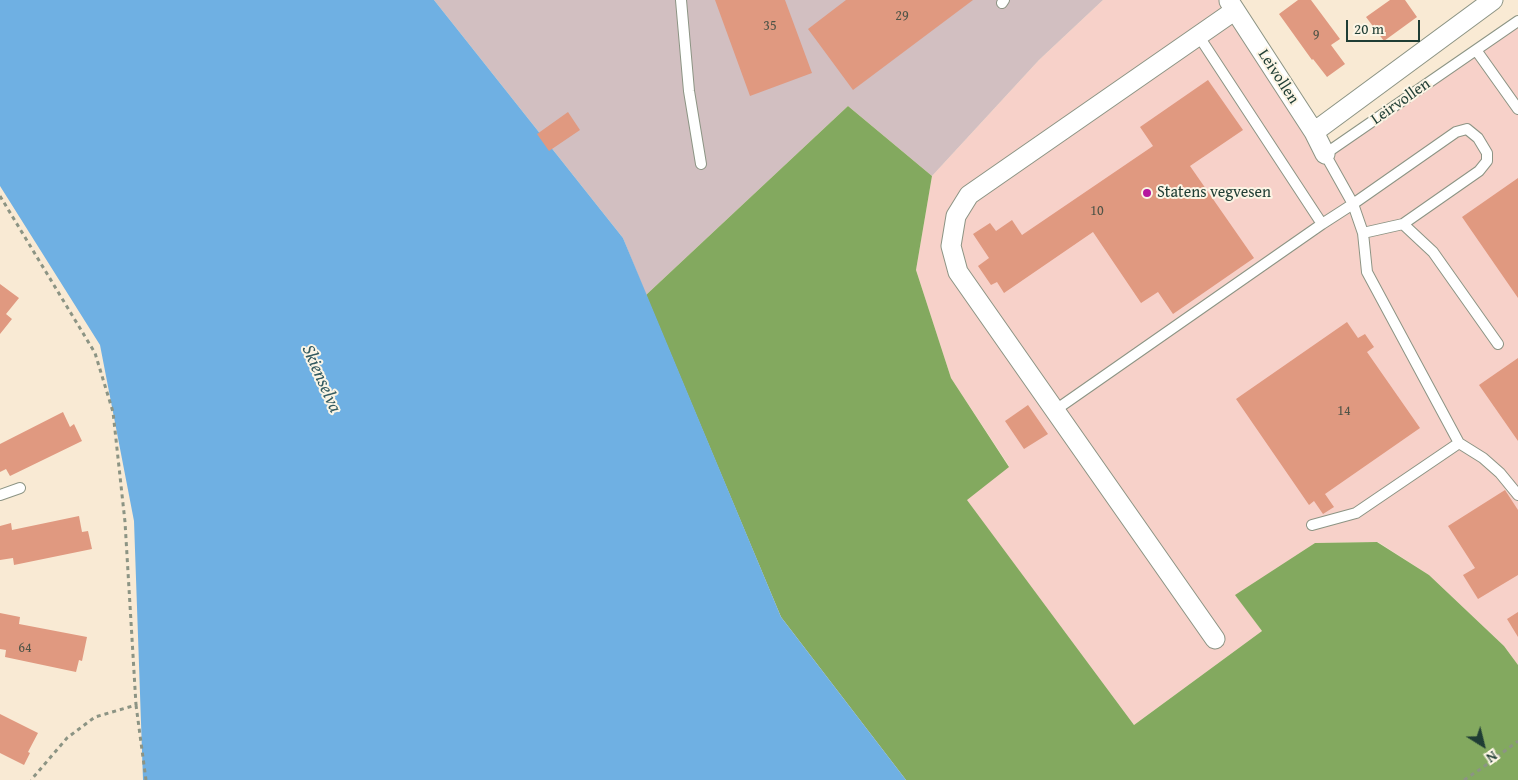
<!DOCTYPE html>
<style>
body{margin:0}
#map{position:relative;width:1518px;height:780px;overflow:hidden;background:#f9ead4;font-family:"Gentium Book Plus",serif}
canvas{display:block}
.north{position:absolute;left:1458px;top:720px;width:50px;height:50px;-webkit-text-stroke:4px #fcf5e5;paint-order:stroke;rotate:144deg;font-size:14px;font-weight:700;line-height:20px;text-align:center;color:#1f3d34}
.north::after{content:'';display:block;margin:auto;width:18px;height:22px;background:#1f3d34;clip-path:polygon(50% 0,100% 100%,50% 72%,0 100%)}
.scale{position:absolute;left:1346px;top:20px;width:74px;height:22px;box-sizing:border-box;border:2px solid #1f3d34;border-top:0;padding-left:6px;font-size:15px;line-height:18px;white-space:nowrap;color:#1f3d34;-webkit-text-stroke:4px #fcf5e5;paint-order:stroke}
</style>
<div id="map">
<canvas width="1518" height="780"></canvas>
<div class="north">N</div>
<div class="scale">20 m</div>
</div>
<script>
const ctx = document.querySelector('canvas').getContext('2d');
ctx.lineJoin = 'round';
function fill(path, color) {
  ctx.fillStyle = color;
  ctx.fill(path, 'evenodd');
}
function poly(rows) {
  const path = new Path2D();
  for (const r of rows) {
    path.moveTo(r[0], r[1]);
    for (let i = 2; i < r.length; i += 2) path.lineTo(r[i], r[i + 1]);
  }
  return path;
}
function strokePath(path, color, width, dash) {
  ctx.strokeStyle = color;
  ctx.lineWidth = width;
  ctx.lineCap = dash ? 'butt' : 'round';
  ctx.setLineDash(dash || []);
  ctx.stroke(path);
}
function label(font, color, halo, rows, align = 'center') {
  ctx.font = font + ' "Gentium Book Plus",serif';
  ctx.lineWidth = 4;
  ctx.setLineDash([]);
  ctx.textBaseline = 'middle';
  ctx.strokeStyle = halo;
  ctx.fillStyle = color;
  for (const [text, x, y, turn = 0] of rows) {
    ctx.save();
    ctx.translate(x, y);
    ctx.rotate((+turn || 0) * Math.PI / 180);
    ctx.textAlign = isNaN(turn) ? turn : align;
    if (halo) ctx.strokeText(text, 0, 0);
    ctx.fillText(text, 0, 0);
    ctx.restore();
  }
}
const built = poly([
 [1103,0,1228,0,1326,154,1518,21,1518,665,1504,646,1429,575,1378,542,1315,543,1236,595,1262,631,1134,725,966,499,1009,466,951,378,916,270,932,176,1039,60]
]);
const industrial = poly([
 [434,0,1103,0,1039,60,932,176,848,106,646,295,623,238]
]);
const forest = poly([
 [848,106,932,176,916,270,951,378,1009,467,967,500,1134,725,1262,631,1235,595,1315,543,1377,542,1429,575,1504,646,1518,665,1518,780,906,780,781,617,646,295]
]);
const water = poly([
 [0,0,434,0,623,238,781,617,906,780,143,780,134,521,100,345,0,186]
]);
const building = poly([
 [715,0,785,0,812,73,750,96],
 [846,0,973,0,853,90,808,29],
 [1298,0,1311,0,1340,39,1331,45,1345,64,1327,77,1313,59,1312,60,1279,14],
 [1390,0,1405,0,1417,17,1384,41,1366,17],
 [1208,80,1243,130,1190,166,1254,258,1173,314,1158,292,1141,303,1093,232,1004,293,997,282,991,285,978,266,989,258,973,234,990,223,996,231,1012,220,1022,235,1153,146,1140,127],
 [568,112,580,130,549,151,537,134],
 [1518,178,1518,298,1462,217],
 [0,284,19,298,6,314,12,319,0,334],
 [1347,322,1358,338,1365,334,1374,347,1367,352,1420,428,1325,494,1334,507,1323,514,1314,501,1309,505,1236,399],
 [1518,358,1518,441,1479,385],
 [1028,405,1048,434,1024,449,1005,421],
 [63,412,70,427,74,424,82,441,10,476,6,469,0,472,0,444],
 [1505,490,1518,510,1518,575,1478,599,1463,575,1475,568,1448,526],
 [79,516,82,532,88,531,92,549,14,565,13,558,0,560,0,526,11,523,12,530],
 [1518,612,1518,637,1507,619],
 [0,613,20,617,19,624,87,637,82,661,79,660,76,672,5,657,6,650,0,649],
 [0,714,38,733,28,752,30,753,24,765,0,753]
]);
const path = poly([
 [0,196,95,353,113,412,125,522,136,705,95,717,67,738,31,780],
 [136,705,146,780],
 [1464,780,1482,768,1518,741]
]);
const service = poly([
 [681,0,689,91,701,164],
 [1002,3,1004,0],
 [1518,21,1325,154,1353,204,1363,233,1367,272,1459,443,1483,458,1500,473,1518,495],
 [1198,35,1322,224],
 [1476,50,1518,109],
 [1363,233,1403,224,1433,252,1498,344],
 [1054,411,1322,224,1353,204,1456,132,1467,129,1478,138,1487,153,1487,161,1479,171,1403,224],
 [0,495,20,488],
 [1312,525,1356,513,1459,443]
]);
const minor = poly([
 [1229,1,1314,132,1325,154],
 [1314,132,1493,0],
 [1215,639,958,272,951,246,956,216,969,195,1234,11]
]);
const markers = [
 [1147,193,5,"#b5179e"]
];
const numberNames = [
 ["29",902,16],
 ["35",770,26],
 ["9",1316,35],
 ["10",1097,211],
 ["14",1344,411],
 ["64",25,648]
];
const streetNames = [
 ["Leivollen",1278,77,57],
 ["Leirvollen",1401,102,-35]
];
const poiNames = [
 ["Statens vegvesen",1157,193]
];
const waterNames = [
 ["Skienselva",321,379,66]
];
fill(built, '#f7d1c9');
fill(industrial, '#d2bfc1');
fill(forest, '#83a95f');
fill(water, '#6fb0e3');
fill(building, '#e09980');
strokePath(service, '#8c9484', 12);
strokePath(minor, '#8c9484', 21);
strokePath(path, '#8c9484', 3, [4, 4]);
strokePath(service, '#fff', 10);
strokePath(minor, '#fff', 19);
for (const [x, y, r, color] of markers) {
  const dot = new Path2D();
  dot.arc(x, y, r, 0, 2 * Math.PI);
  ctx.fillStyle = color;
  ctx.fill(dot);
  strokePath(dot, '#fcf5e5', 2);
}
label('14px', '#4f5447', null, numberNames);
label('16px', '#1f3d34', '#fcf5e5', streetNames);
label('16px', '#1f3d34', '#fcf5e5', poiNames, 'left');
label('italic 18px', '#335a60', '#fcf5e5', waterNames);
</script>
